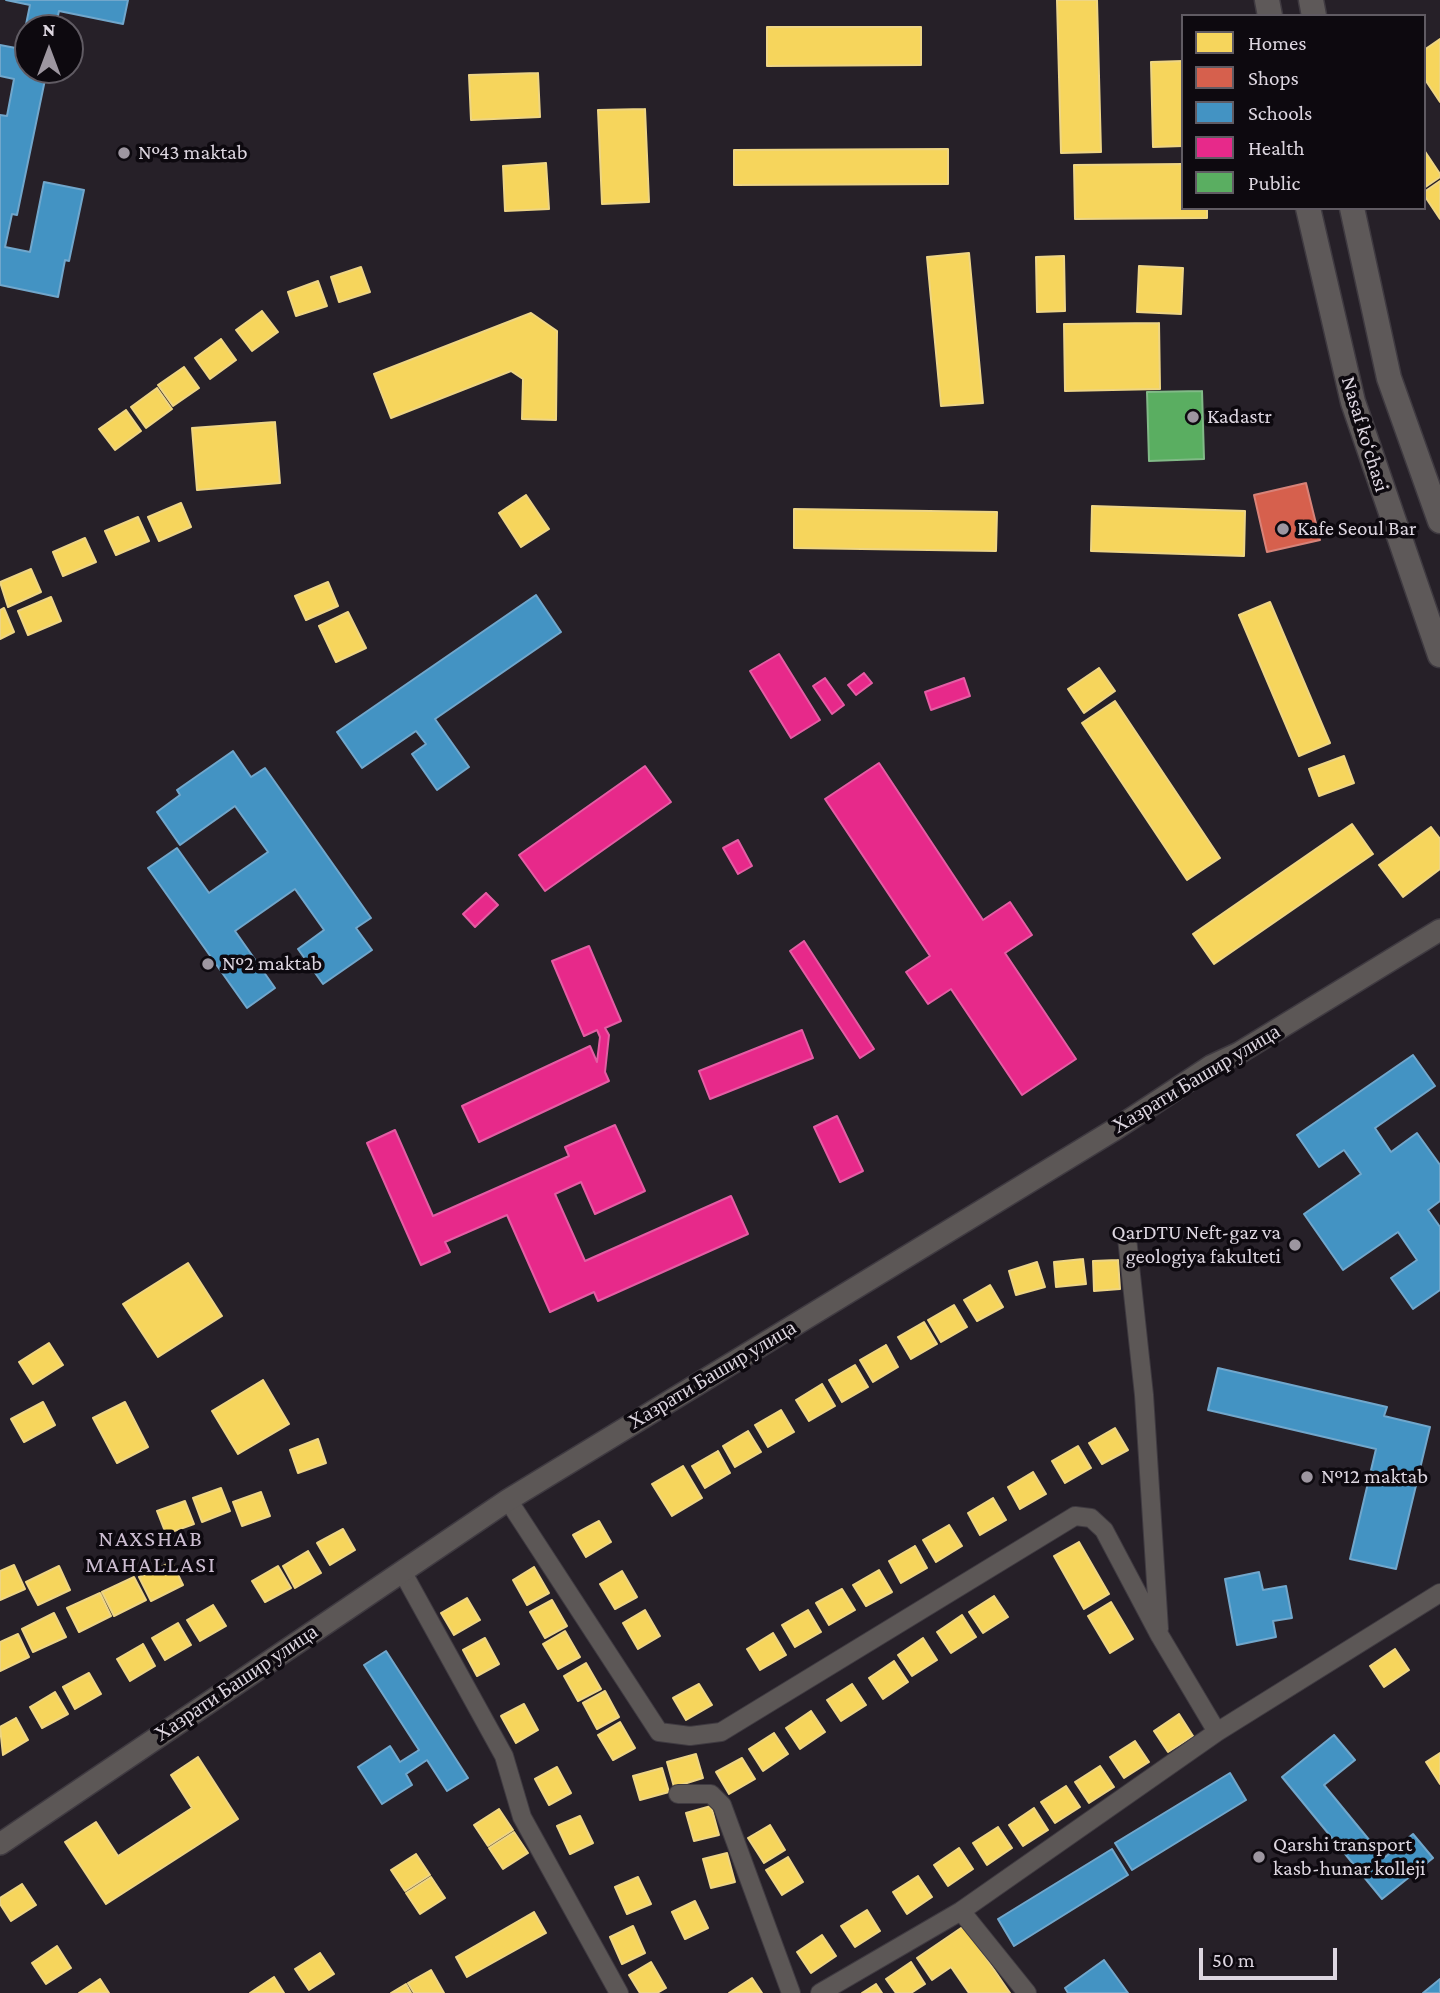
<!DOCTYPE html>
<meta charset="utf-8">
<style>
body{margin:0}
#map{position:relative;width:1440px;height:1993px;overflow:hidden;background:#262028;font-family:"Crimson Pro",serif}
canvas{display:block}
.legend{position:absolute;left:1181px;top:14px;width:245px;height:196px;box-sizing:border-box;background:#0d090f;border:2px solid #605b63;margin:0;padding:9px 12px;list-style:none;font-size:21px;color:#ddd6e0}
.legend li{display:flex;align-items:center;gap:14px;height:35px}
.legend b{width:35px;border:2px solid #605b63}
.north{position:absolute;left:14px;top:14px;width:70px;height:70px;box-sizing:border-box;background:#0d090f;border:2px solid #605b63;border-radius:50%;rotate:0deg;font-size:19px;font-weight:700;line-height:28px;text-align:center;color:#ddd6e0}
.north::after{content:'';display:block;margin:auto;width:24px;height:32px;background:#9d96a0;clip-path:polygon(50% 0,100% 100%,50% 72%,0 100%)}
.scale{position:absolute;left:1199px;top:1948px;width:138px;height:32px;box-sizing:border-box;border:4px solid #ddd6e0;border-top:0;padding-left:9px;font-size:21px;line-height:24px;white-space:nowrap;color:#ddd6e0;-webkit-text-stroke:5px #0d090f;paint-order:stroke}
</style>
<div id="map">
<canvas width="1440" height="1993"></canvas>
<ul class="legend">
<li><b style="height:19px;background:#f6d55c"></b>Homes</li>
<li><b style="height:19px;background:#d6604d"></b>Shops</li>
<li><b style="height:19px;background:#4393c3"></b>Schools</li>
<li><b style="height:19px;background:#e7298a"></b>Health</li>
<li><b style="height:19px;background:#5aae61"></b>Public</li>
</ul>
<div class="north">N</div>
<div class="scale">50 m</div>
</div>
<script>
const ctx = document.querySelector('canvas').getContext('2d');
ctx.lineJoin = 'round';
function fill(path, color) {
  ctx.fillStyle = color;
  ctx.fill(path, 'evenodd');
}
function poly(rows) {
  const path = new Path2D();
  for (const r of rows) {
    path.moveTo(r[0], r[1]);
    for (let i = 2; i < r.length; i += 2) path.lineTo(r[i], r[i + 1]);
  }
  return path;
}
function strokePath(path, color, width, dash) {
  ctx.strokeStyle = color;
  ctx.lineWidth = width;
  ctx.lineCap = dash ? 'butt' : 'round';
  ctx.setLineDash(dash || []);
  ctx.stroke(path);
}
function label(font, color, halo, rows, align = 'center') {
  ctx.font = font + ' "Crimson Pro",serif';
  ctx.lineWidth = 7;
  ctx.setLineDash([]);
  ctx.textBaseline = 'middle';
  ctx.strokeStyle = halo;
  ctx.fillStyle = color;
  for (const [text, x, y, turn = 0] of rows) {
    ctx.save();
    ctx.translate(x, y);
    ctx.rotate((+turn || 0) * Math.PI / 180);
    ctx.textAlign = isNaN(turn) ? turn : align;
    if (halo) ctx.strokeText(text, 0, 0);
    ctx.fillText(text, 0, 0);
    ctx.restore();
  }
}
const homes = poly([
 [1057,0,1097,0,1101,152,1061,153,1057,0],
 [767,27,921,27,921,65,767,66,767,27],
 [1440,39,1440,102,1424,78,1424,50,1440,39],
 [1183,61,1183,146,1153,147,1151,62,1183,61],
 [538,73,540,117,471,120,469,75,538,73],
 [645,109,649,202,602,204,598,110,645,109],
 [948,149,948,184,734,185,734,150,948,149],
 [1424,150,1440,174,1440,177,1424,188,1424,150],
 [546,163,549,209,505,211,503,166,546,163],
 [1183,164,1183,208,1207,208,1207,218,1075,219,1074,165,1183,164],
 [1440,181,1440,219,1424,195,1424,192,1440,181],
 [969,253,983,403,941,406,927,257,969,253],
 [1064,256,1065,311,1037,312,1036,257,1064,256],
 [1139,266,1183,268,1181,314,1137,312,1139,266],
 [361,267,370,292,339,302,331,277,361,267],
 [318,281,327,306,296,316,288,292,318,281],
 [262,311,278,332,252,351,236,330,262,311],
 [531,313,557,331,556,420,522,419,523,379,511,371,391,418,374,374,531,313],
 [1159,323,1160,389,1065,391,1064,324,1159,323],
 [221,339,236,360,210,379,195,358,221,339],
 [184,367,199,388,173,406,158,385,184,367],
 [157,388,172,409,146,428,131,407,157,388],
 [126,410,141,431,115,450,99,429,126,410],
 [275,422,280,483,197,490,192,428,275,422],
 [526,495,549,529,521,547,499,513,526,495],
 [181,503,191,527,159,541,148,517,181,503],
 [1092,506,1245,511,1244,556,1091,551,1092,506],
 [794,509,997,512,996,551,794,548,794,509],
 [138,517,149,541,116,555,105,531,138,517],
 [85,538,96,562,63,576,53,552,85,538],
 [31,569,41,592,8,607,0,582,31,569],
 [328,582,338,606,306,620,295,596,328,582],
 [51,597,61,621,28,635,18,611,51,597],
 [1270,602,1330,743,1299,756,1239,615,1270,602],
 [4,608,14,632,0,639,0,610,4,608],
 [348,612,366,648,336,662,319,626,348,612],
 [1099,668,1115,691,1084,713,1068,689,1099,668],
 [1115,701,1220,858,1187,880,1082,723,1115,701],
 [1344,756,1354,783,1319,796,1309,769,1344,756],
 [1352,824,1373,854,1214,964,1193,934,1352,824],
 [1431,827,1440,839,1440,869,1403,897,1379,865,1431,827],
 [1083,1259,1086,1284,1056,1287,1054,1262,1083,1259],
 [1118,1260,1120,1289,1094,1291,1093,1261,1118,1260],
 [1037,1262,1045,1287,1016,1295,1009,1271,1037,1262],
 [188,1263,222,1316,158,1357,123,1304,188,1263],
 [990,1285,1003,1307,977,1321,964,1300,990,1285],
 [954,1305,967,1327,941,1342,928,1320,954,1305],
 [924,1322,937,1344,911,1359,898,1337,924,1322],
 [49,1343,63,1365,33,1384,19,1362,49,1343],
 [886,1345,898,1367,873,1382,860,1360,886,1345],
 [855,1365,868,1387,842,1402,829,1380,855,1365],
 [263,1380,289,1424,238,1454,212,1411,263,1380],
 [822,1384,835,1406,809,1421,796,1400,822,1384],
 [43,1402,55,1425,24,1442,11,1419,43,1402],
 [125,1402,148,1447,117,1463,93,1418,125,1402],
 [781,1410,794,1432,768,1447,755,1425,781,1410],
 [1115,1428,1128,1450,1102,1464,1089,1443,1115,1428],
 [748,1431,761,1452,735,1467,723,1446,748,1431],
 [318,1439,326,1463,298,1473,290,1450,318,1439],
 [1078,1446,1091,1468,1065,1483,1052,1461,1078,1446],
 [718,1451,730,1473,705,1488,692,1466,718,1451],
 [683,1466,702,1498,672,1516,652,1484,683,1466],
 [1033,1472,1046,1494,1020,1509,1008,1487,1033,1472],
 [221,1488,230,1511,202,1522,193,1498,221,1488],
 [261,1492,270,1516,242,1526,233,1502,261,1492],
 [993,1498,1006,1520,980,1535,968,1513,993,1498],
 [185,1501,194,1524,166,1534,157,1511,185,1501],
 [599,1521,611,1542,586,1557,573,1535,599,1521],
 [949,1525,962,1546,936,1562,923,1540,949,1525],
 [343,1529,355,1550,330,1565,317,1543,343,1529],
 [1079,1542,1109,1594,1084,1609,1054,1556,1079,1542],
 [915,1546,927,1568,901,1583,889,1561,915,1546],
 [308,1551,321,1573,295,1588,283,1566,308,1551],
 [172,1562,183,1585,151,1601,139,1577,172,1562],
 [14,1565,25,1589,0,1600,0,1571,14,1565],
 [59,1566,70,1590,38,1605,26,1582,59,1566],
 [278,1566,291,1588,265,1602,252,1581,278,1566],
 [534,1567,549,1593,527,1605,513,1580,534,1567],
 [879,1570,892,1592,866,1606,853,1585,879,1570],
 [622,1571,637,1597,615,1609,600,1584,622,1571],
 [134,1577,146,1600,114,1616,102,1592,134,1577],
 [842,1589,855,1610,829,1625,816,1603,842,1589],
 [100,1593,111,1616,79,1632,67,1608,100,1593],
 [994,1596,1008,1617,983,1633,969,1612,994,1596],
 [467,1598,480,1620,454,1635,441,1613,467,1598],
 [552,1600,567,1626,545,1638,530,1612,552,1600],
 [1111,1602,1133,1639,1110,1653,1088,1616,1111,1602],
 [213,1605,226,1626,200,1641,187,1620,213,1605],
 [645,1610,660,1636,638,1649,623,1623,645,1610],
 [808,1610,821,1632,795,1647,782,1625,808,1610],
 [54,1613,66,1637,33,1652,22,1629,54,1613],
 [962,1615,976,1637,951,1653,937,1632,962,1615],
 [178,1623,191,1645,165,1660,152,1638,178,1623],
 [565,1631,580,1657,558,1669,543,1644,565,1631],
 [773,1633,786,1655,760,1670,747,1649,773,1633],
 [18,1634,29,1657,0,1671,0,1642,18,1634],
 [485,1638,499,1664,477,1676,463,1650,485,1638],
 [923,1638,937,1660,912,1676,898,1655,923,1638],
 [143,1644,155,1666,130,1681,117,1659,143,1644],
 [1395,1649,1409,1670,1384,1687,1370,1666,1395,1649],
 [894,1661,908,1682,883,1699,869,1678,894,1661],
 [586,1663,601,1689,578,1701,564,1676,586,1663],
 [89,1673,101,1694,75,1709,63,1687,89,1673],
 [699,1684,712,1705,686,1720,673,1698,699,1684],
 [852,1684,866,1705,841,1721,827,1700,852,1684],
 [605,1691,619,1717,597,1729,583,1703,605,1691],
 [55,1692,68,1714,42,1728,30,1707,55,1692],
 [524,1704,538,1730,516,1743,501,1716,524,1704],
 [811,1711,825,1732,800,1749,786,1728,811,1711],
 [1179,1714,1193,1736,1168,1752,1154,1731,1179,1714],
 [16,1718,28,1740,3,1755,0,1727,16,1718],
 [620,1722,635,1748,613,1760,598,1735,620,1722],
 [774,1733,788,1754,763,1771,749,1749,774,1733],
 [1135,1741,1149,1762,1124,1778,1110,1757,1135,1741],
 [1440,1753,1440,1784,1426,1762,1440,1753],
 [696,1754,703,1778,674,1787,667,1762,696,1754],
 [198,1757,238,1819,106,1904,65,1842,96,1822,118,1856,192,1808,171,1775,198,1757],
 [742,1758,755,1779,729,1794,716,1772,742,1758],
 [1100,1766,1114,1787,1089,1803,1075,1782,1100,1766],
 [557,1767,571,1793,549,1805,535,1779,557,1767],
 [662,1768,669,1792,640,1800,633,1776,662,1768],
 [1066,1786,1080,1807,1055,1823,1041,1802,1066,1786],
 [711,1806,719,1835,694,1841,686,1813,711,1806],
 [1034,1808,1048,1830,1023,1846,1009,1825,1034,1808],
 [499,1809,513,1830,488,1846,474,1825,499,1809],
 [580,1816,593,1843,570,1854,557,1826,580,1816],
 [770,1825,785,1850,764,1863,748,1838,770,1825],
 [998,1827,1012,1848,987,1865,973,1843,998,1827],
 [514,1832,528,1853,503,1869,489,1848,514,1832],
 [959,1848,973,1869,948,1886,934,1865,959,1848],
 [727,1853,735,1882,711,1888,703,1859,727,1853],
 [416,1854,430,1875,405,1891,391,1870,416,1854],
 [788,1857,803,1882,782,1895,766,1870,788,1857],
 [918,1876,932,1897,907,1914,893,1892,918,1876],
 [431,1877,445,1898,420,1914,406,1893,431,1877],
 [638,1877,651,1904,627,1914,615,1887,638,1877],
 [22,1884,36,1905,11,1921,0,1904,0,1898,22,1884],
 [695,1901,708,1928,685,1939,672,1912,695,1901],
 [867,1910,880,1931,855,1947,841,1926,867,1910],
 [534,1912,546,1933,467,1977,456,1957,534,1912],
 [633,1926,645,1953,622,1964,610,1937,633,1926],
 [964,1926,1010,1993,969,1993,951,1967,932,1980,917,1958,964,1926],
 [822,1935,836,1956,811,1973,797,1952,822,1935],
 [57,1946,71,1968,46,1984,32,1963,57,1946],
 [320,1953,334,1974,309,1990,295,1969,320,1953],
 [651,1962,666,1988,657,1993,640,1993,629,1975,651,1962],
 [911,1962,925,1984,911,1993,896,1993,886,1979,911,1962],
 [431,1970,444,1993,414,1993,408,1983,431,1970],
 [274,1977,284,1993,250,1993,274,1977],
 [752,1978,762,1993,729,1993,752,1978],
 [100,1979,109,1993,79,1993,100,1979],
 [406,1984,411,1993,391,1993,406,1984],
 [876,1984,882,1993,862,1993,876,1984]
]);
const shops = poly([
 [1306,483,1320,540,1267,552,1254,495,1306,483]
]);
const schools = poly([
 [6,0,128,0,123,24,59,11,55,28,28,28,28,70,47,70,17,215,12,214,5,247,30,252,44,182,84,190,69,261,65,260,58,297,0,285,0,115,7,116,14,79,0,76,0,45,21,49,30,5,6,0],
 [536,595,561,632,435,719,469,767,437,790,412,754,426,744,416,731,362,768,337,732,536,595],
 [233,751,251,777,265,768,371,918,356,928,372,950,323,984,298,949,324,930,295,889,235,931,275,988,247,1008,148,868,177,848,209,893,268,852,235,806,180,845,157,812,180,795,177,790,233,751],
 [1413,1055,1435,1086,1375,1128,1391,1152,1417,1133,1440,1165,1440,1201,1428,1210,1440,1227,1440,1290,1413,1309,1391,1278,1417,1260,1398,1232,1343,1270,1304,1214,1361,1174,1344,1150,1319,1167,1297,1135,1413,1055],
 [1218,1368,1387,1407,1384,1416,1430,1427,1396,1569,1350,1559,1376,1449,1208,1410,1218,1368],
 [1259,1572,1263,1590,1286,1586,1292,1618,1273,1621,1276,1637,1237,1645,1225,1579,1259,1572],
 [386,1651,468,1778,447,1791,427,1760,406,1774,412,1785,382,1804,358,1767,390,1746,400,1762,419,1750,364,1665,386,1651],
 [1334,1735,1355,1760,1324,1785,1384,1858,1413,1834,1433,1858,1382,1899,1282,1777,1334,1735],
 [1230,1773,1246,1800,1132,1870,1115,1843,1230,1773],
 [1112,1849,1128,1875,1014,1946,998,1919,1112,1849],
 [1104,1960,1128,1993,1068,1993,1065,1988,1104,1960],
 [1440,1979,1440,1993,1423,1993,1440,1979]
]);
const health = poly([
 [779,654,820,720,791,738,750,671,779,654],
 [864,673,872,683,856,695,848,685,864,673],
 [825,678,844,705,832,714,813,686,825,678],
 [964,678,970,696,931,710,925,692,964,678],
 [879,763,983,920,1010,902,1032,935,1005,953,1076,1059,1022,1095,951,989,928,1004,906,972,930,956,825,799,879,763],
 [645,766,671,802,545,891,519,855,645,766],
 [738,840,752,866,738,874,723,848,738,840],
 [486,893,498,905,475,927,463,914,486,893],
 [804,941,874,1049,860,1058,790,951,804,941],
 [589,946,621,1021,605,1028,609,1035,605,1072,609,1081,479,1142,462,1106,590,1046,597,1062,600,1037,597,1030,584,1036,552,961,589,946],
 [802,1030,813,1058,710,1099,699,1071,802,1030],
 [837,1116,863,1171,840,1182,814,1127,837,1116],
 [615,1125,645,1191,595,1214,581,1182,555,1194,585,1261,731,1196,748,1234,598,1301,594,1292,550,1312,507,1215,445,1242,450,1252,421,1265,367,1143,395,1130,433,1216,569,1156,565,1147,615,1125]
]);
const public = poly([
 [1202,391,1204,459,1149,461,1147,392,1202,391]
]);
const minor = poly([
 [1127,1238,1144,1395,1159,1629],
 [508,1500,659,1732,690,1736,721,1732,1075,1516,1091,1518,1104,1530,1160,1636,1217,1732],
 [402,1571,504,1756,522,1817,619,1993],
 [678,1794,711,1794,722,1805,791,1993],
 [961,1911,1027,1993],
 [820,1993,961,1911,1217,1732,1440,1593]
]);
const tertiary = poly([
 [0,1844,508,1500,1114,1130,1211,1066,1239,1053,1440,930]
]);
const secondary = poly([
 [1267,0,1270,16],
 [1311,0,1314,16],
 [1308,208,1353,402,1440,655],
 [1352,208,1389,378,1440,521]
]);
const markers = [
 [124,153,7,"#9d96a0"],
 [1193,417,7,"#9d96a0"],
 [1283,529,7,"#9d96a0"],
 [208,964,7,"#9d96a0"],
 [1295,1245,7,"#9d96a0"],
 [1307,1477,7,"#9d96a0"],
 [1259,1857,7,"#9d96a0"]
];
const poiNames = [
 ["№43 maktab",138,153],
 ["Kadastr",1207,417],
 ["Kafe Seoul Bar",1297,529],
 ["№2 maktab",222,964],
 ["QarDTU Neft-gaz va",1281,1233,"right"],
 ["geologiya fakulteti",1281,1257,"right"],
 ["№12 maktab",1321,1477],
 ["Qarshi transport",1273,1845],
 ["kasb-hunar kolleji",1273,1869]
];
const streetNames = [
 ["Nasaf ko‘chasi",1365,434,73],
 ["Хазрати Башир улица",1196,1079,-31],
 ["Хазрати Башир улица",712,1375,-31],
 ["Хазрати Башир улица",236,1683,-34]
];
const neighbourhoodNames = [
 ["NAXSHAB",151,1539],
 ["MAHALLASI",151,1565]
];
fill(homes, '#f6d55c');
strokePath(homes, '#eed584', 2);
fill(shops, '#d6604d');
strokePath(shops, '#d88379', 2);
fill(schools, '#4393c3');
strokePath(schools, '#71a7cc', 2);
fill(health, '#e7298a');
strokePath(health, '#e45da4', 2);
fill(public, '#5aae61');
strokePath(public, '#81ba87', 2);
strokePath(minor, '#3f3a41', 20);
strokePath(tertiary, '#3f3a41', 24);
strokePath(secondary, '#3f3a41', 27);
strokePath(minor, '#5c5756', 18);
strokePath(tertiary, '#5c5756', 21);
strokePath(secondary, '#5e5959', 24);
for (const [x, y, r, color] of markers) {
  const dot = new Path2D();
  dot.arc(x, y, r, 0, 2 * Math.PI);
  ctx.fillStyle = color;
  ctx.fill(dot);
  strokePath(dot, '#0d090f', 2.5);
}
label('21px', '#ddd6e0', '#0d090f', poiNames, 'left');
label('21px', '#ddd6e0', '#0d090f', streetNames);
ctx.letterSpacing = '2px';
label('23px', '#ccbdd1', '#0d090f', neighbourhoodNames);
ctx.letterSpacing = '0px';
</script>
